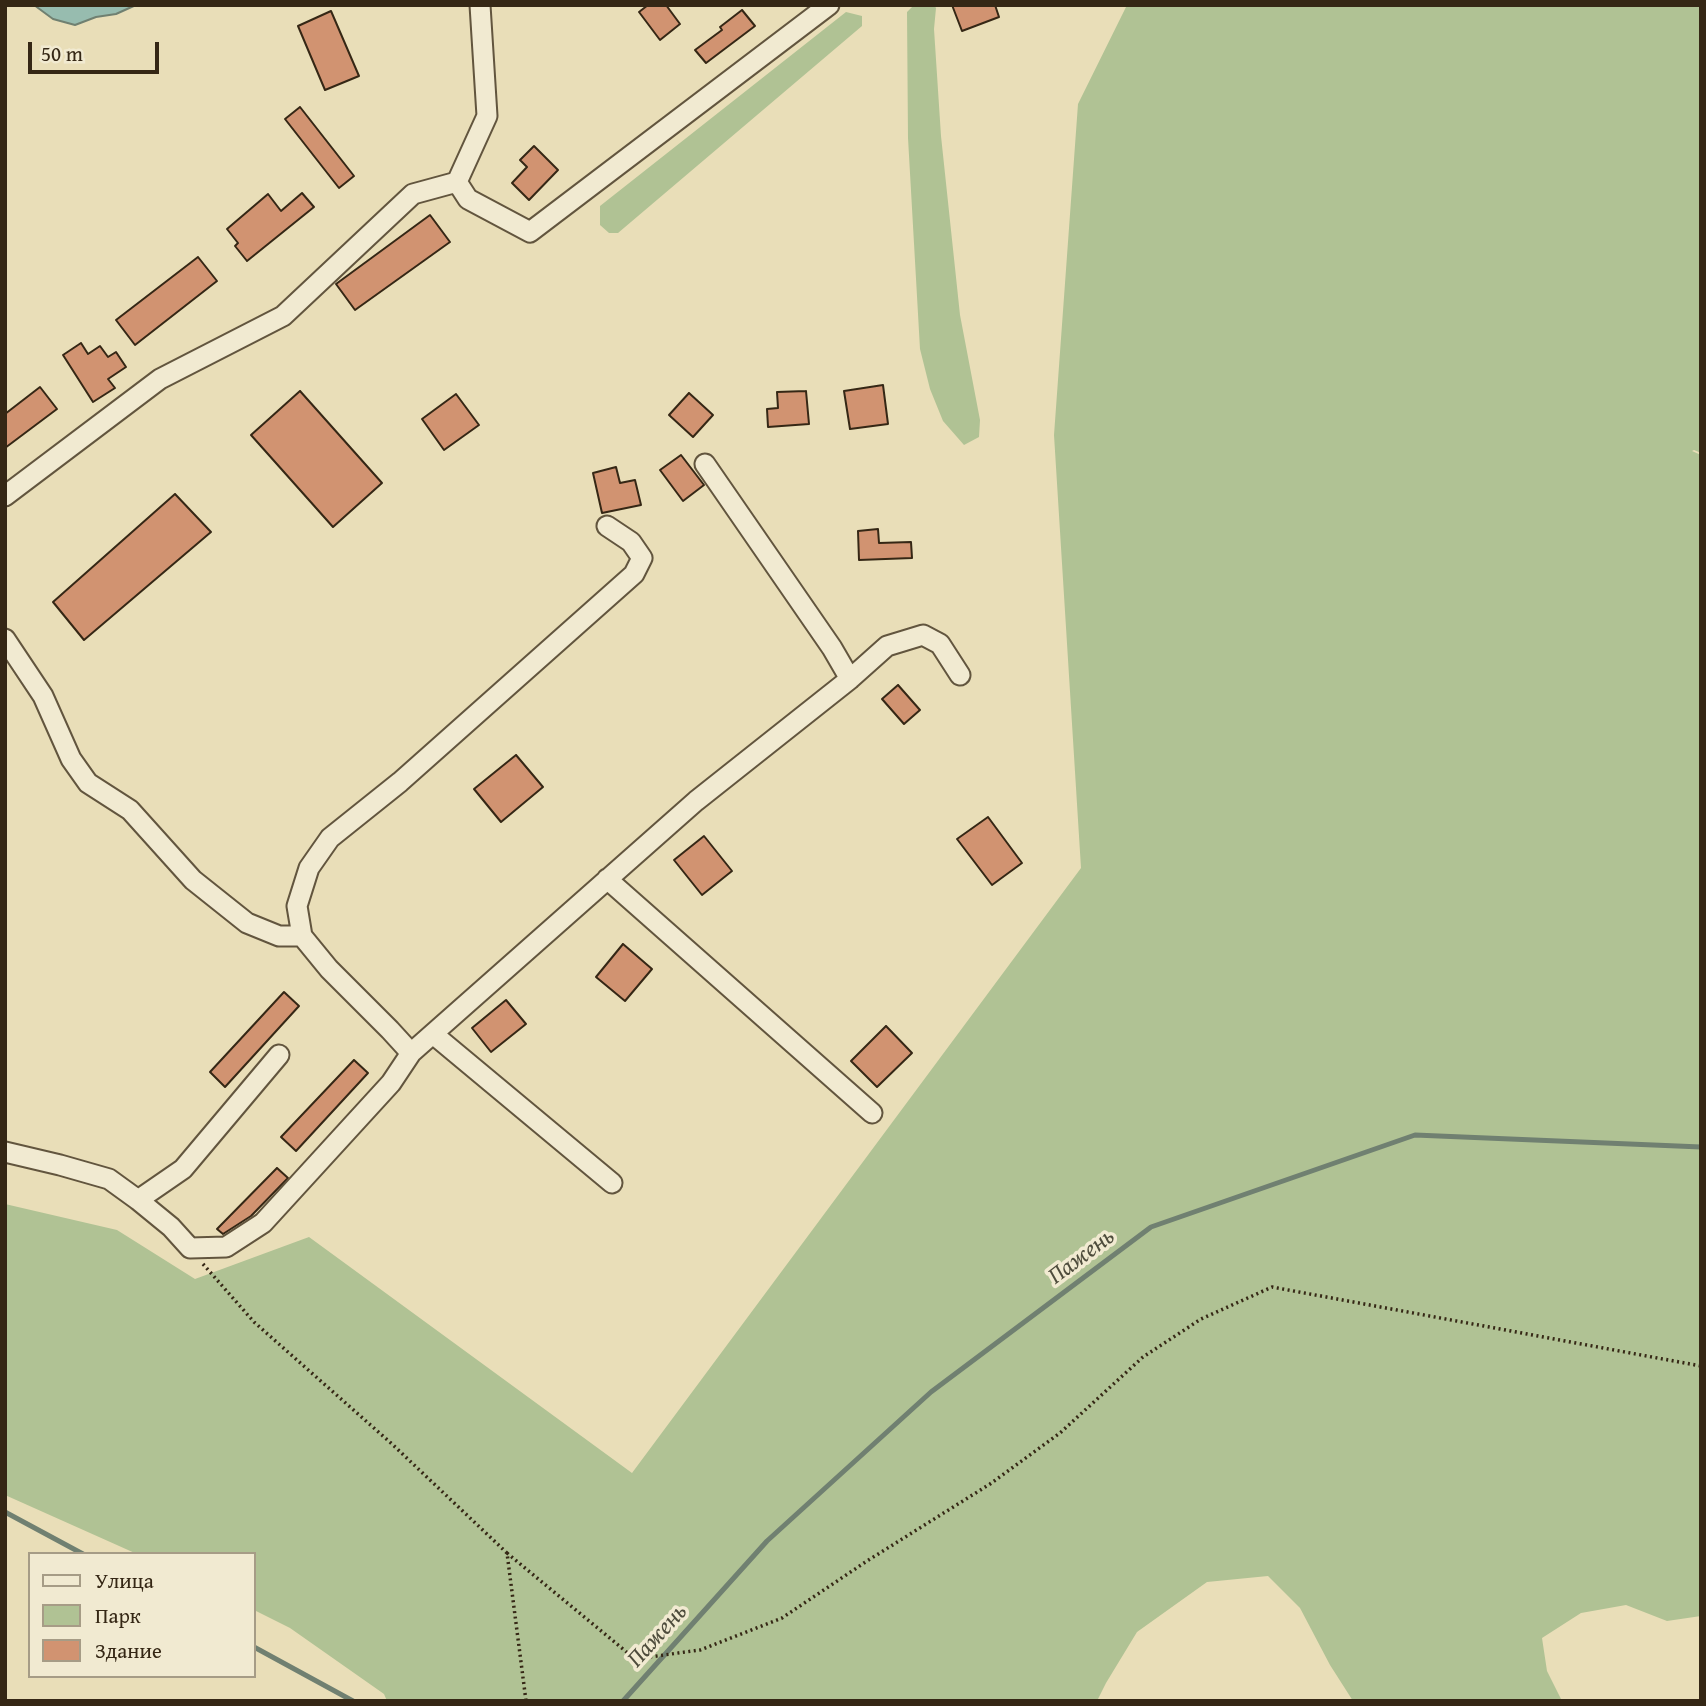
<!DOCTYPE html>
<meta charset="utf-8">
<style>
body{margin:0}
#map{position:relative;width:1706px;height:1706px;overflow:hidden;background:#e9deb8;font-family:"Gentium Book Plus",serif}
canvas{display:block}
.frame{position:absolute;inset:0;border:7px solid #352715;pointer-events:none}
.legend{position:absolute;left:28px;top:1552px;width:228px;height:126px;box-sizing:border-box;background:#f1ead1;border:2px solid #a69c86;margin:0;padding:9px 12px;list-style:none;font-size:21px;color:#352715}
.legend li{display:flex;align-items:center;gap:14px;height:35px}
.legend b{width:35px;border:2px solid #a69c86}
.scale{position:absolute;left:28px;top:42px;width:131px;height:32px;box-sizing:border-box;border:4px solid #352715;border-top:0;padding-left:9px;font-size:21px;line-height:24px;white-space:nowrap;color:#352715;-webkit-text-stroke:5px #f1ead1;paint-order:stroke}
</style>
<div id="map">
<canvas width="1706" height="1706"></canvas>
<div class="frame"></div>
<ul class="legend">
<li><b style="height:9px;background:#f1ead1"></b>Улица</li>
<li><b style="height:19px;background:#b0c294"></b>Парк</li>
<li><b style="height:19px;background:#d19371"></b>Здание</li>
</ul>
<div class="scale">50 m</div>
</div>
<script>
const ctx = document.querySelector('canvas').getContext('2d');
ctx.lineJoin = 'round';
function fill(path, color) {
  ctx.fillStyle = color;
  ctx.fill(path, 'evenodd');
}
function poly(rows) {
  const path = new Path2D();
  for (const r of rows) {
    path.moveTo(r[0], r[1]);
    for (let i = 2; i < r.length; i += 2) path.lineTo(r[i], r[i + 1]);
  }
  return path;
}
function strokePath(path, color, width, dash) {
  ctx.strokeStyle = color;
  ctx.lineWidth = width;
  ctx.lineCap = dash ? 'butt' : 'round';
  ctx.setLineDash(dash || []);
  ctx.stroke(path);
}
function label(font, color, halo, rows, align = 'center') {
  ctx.font = font + ' "Gentium Book Plus",serif';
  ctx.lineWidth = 7;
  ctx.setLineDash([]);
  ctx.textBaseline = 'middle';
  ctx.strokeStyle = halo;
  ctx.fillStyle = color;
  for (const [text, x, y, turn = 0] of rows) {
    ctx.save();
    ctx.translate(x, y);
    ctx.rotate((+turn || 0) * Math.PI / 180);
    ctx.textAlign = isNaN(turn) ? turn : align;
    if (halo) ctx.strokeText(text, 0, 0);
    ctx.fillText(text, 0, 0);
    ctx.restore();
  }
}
const green = poly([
 [914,5,934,5,936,8,934,29,941,136,960,315,980,420,979,437,964,445,943,421,930,389,920,349,908,138,907,12],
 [1127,5,1701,5,1701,453,1694,450,1692,451,1701,455,1701,1616,1667,1621,1626,1605,1581,1613,1542,1638,1547,1671,1562,1701,1353,1701,1330,1665,1300,1608,1268,1576,1207,1582,1137,1632,1106,1683,1097,1701,387,1701,384,1694,290,1628,254,1610,254,1554,137,1554,5,1495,5,1204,117,1230,195,1279,309,1237,632,1473,1081,868,1054,435,1078,104],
 [846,12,862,16,862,26,618,233,609,233,600,225,600,206]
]);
const water = poly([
 [34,5,136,5,116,14,96,17,75,25,53,19,34,5]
]);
const stream = poly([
 [5,1512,83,1554],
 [254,1647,353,1701],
 [623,1701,767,1541,931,1392,1151,1227,1415,1135,1701,1147]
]);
const building = poly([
 [648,5,666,5,680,24,660,40,639,12,648,5],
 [952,5,995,5,999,17,962,31,952,5],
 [742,10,755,26,706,63,695,50,722,30,720,27,742,10],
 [331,11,359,76,325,90,298,26,331,11],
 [300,107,354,176,339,188,285,119,300,107],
 [534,146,558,170,529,200,512,183,527,167,520,160,534,146],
 [302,193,314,207,247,261,235,246,238,243,227,229,268,194,281,211,302,193],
 [430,215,450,242,355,310,336,284,430,215],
 [198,257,217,281,135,345,116,320,198,257],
 [81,343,88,354,100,346,108,357,116,352,126,367,108,379,115,388,93,402,63,355,81,343],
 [883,385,888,424,850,429,844,391,883,385],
 [40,387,57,409,5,448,5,414,40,387],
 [300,391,382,483,333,527,251,435,300,391],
 [806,391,809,424,768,427,767,409,778,408,777,392,806,391],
 [689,393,713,415,693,437,669,415,689,393],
 [456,394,479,425,444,450,422,419,456,394],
 [681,455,704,485,683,501,660,470,681,455],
 [616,467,620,483,635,480,641,505,602,513,593,473,616,467],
 [175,494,211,532,84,640,53,602,175,494],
 [878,529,879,543,911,542,912,558,859,560,858,531,878,529],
 [898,685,920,710,904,724,882,699,898,685],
 [516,755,543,787,501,822,474,789,516,755],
 [988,817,1022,863,992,885,957,839,988,817],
 [704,836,732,871,702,895,674,860,704,836],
 [623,944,652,969,625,1001,596,977,623,944],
 [284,992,299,1006,225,1087,210,1072,284,992],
 [506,1000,526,1024,491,1052,472,1028,506,1000],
 [886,1026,912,1053,877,1087,851,1061,886,1026],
 [354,1060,368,1073,296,1151,281,1137,354,1060],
 [277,1168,288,1178,251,1216,223,1234,217,1229,277,1168]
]);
const path = poly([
 [203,1264,254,1322,392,1444,507,1553,526,1701],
 [507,1553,635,1659,700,1650,782,1618,867,1561,990,1484,1060,1433,1143,1357,1201,1319,1272,1287,1701,1366]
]);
const street = poly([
 [457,182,468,199,530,232,829,5],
 [705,464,832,648,850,679],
 [5,496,160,379,283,316,413,194,457,182,487,116,480,5],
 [5,639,43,696,71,759,88,783,130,810,193,880,247,923,279,936,302,936],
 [607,879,872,1113],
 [433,1034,612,1183],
 [411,1053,390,1030,329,969,302,936,297,906,309,868,330,838,400,782,634,574,642,558,631,542,607,526],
 [5,1152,60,1165,109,1179,138,1200,183,1169,279,1055],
 [138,1200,171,1227,190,1248,226,1247,263,1223,391,1083,411,1053,696,801,850,679,887,646,923,635,940,644,960,675]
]);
const waterNames = [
 ["Пажень",1082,1257,-37],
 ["Пажень",658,1636,-48]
];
fill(green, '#b0c294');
fill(water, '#97bcaf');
strokePath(water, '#708071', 2);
strokePath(stream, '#708071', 5);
fill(building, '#d19371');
strokePath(building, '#352715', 2);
strokePath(street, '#62553e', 23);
strokePath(path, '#352715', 3.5, [2, 3.5]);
strokePath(street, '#f1ead1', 19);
label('italic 24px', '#4e4c3c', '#f1ead1', waterNames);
</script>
